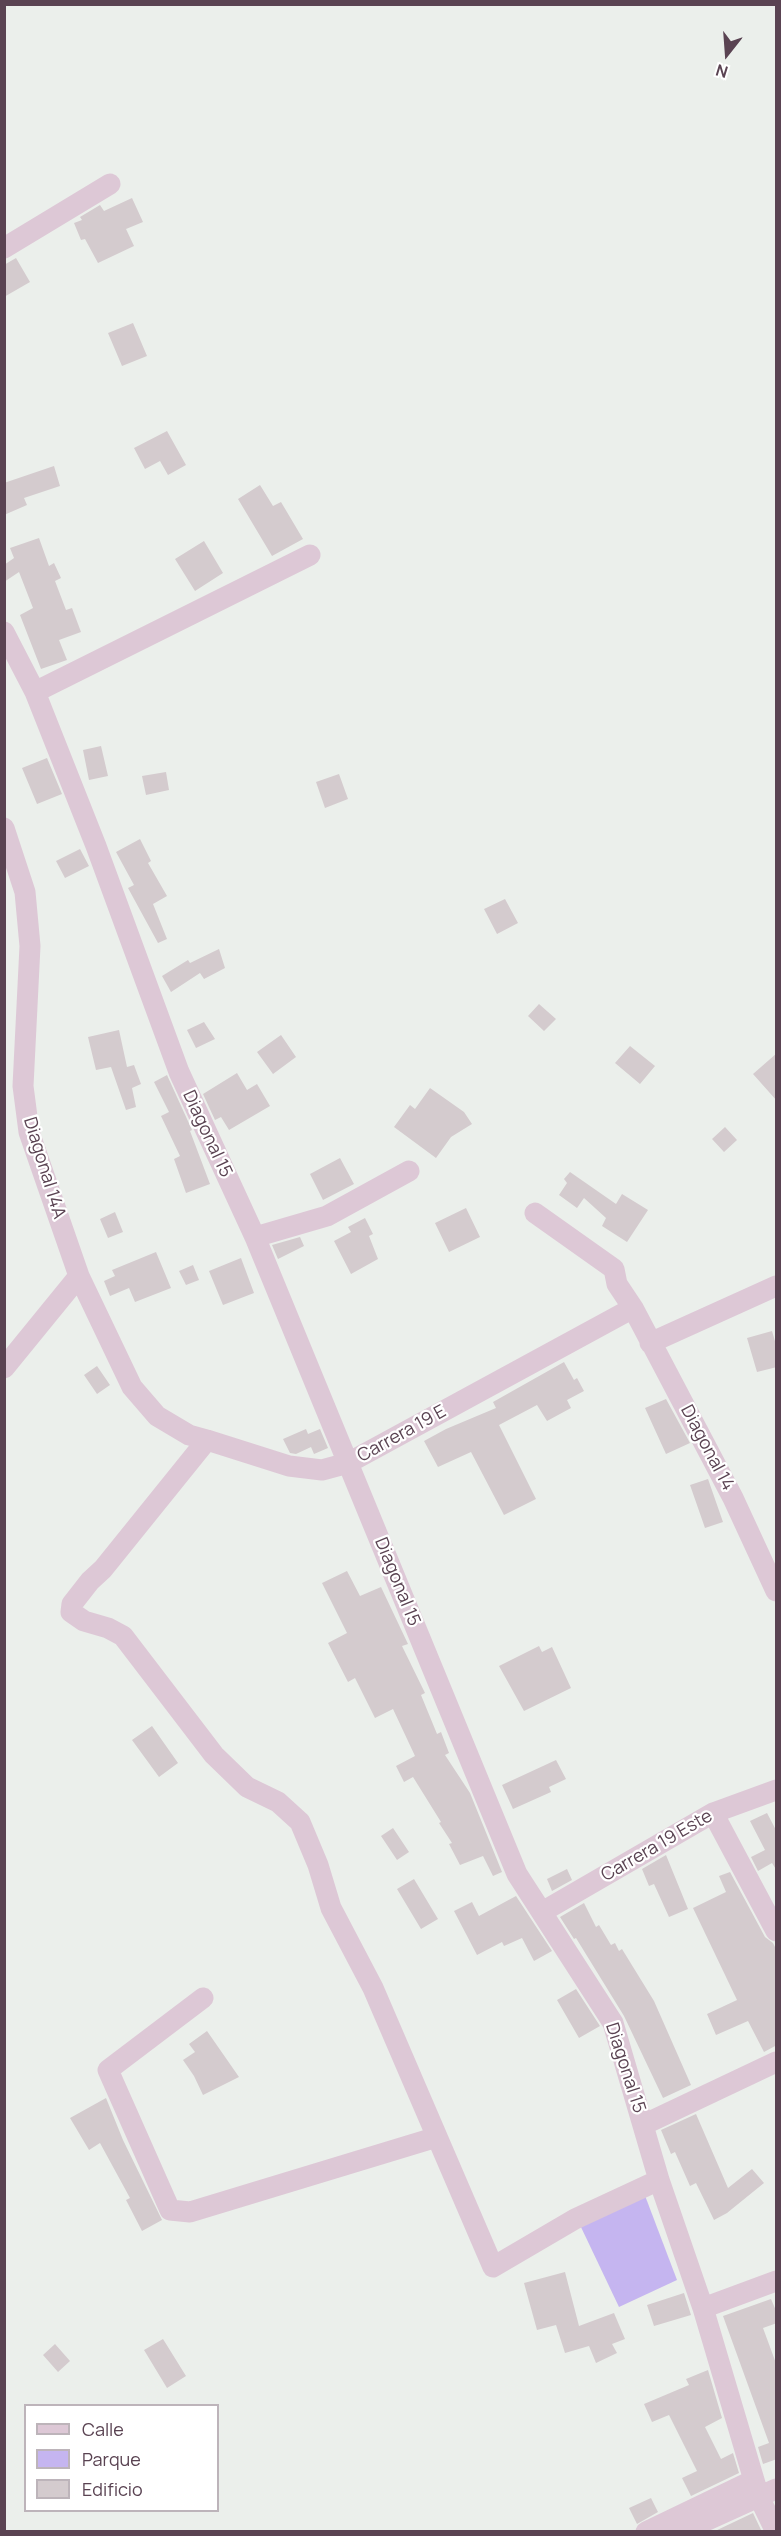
<!DOCTYPE html>
<style>
body{margin:0}
#map{position:relative;width:781px;height:2536px;overflow:hidden;background:#ebefeb;font-family:Manrope,sans-serif}
canvas{display:block}
.frame{position:absolute;inset:0;border:6px solid #5a4352;pointer-events:none}
.legend{position:absolute;left:24px;top:2404px;width:195px;height:108px;box-sizing:border-box;background:#fff;border:2px solid #bdb4ba;margin:0;padding:8px 10px;list-style:none;font-size:18px;color:#5a4352}
.legend li{display:flex;align-items:center;gap:12px;height:30px}
.legend b{width:30px;border:2px solid #bdb4ba}
.north{position:absolute;left:697px;top:24px;width:60px;height:60px;-webkit-text-stroke:4px #fff;paint-order:stroke;rotate:197deg;font-size:16px;font-weight:700;line-height:24px;text-align:center;color:#5a4352}
.north::after{content:'';display:block;margin:auto;width:21px;height:27px;background:#5a4352;clip-path:polygon(50% 0,100% 100%,50% 72%,0 100%)}
</style>
<div id="map">
<canvas width="781" height="2536"></canvas>
<div class="frame"></div>
<ul class="legend">
<li><b style="height:8px;background:#ddc8d6"></b>Calle</li>
<li><b style="height:16px;background:#c5b5f0"></b>Parque</li>
<li><b style="height:16px;background:#d4cbce"></b>Edificio</li>
</ul>
<div class="north">N</div>
</div>
<script>
const ctx = document.querySelector('canvas').getContext('2d');
ctx.lineJoin = 'round';
function fill(path, color) {
  ctx.fillStyle = color;
  ctx.fill(path, 'evenodd');
}
function poly(rows) {
  const path = new Path2D();
  for (const r of rows) {
    path.moveTo(r[0], r[1]);
    for (let i = 2; i < r.length; i += 2) path.lineTo(r[i], r[i + 1]);
  }
  return path;
}
function strokePath(path, color, width, dash) {
  ctx.strokeStyle = color;
  ctx.lineWidth = width;
  ctx.lineCap = dash ? 'butt' : 'round';
  ctx.setLineDash(dash || []);
  ctx.stroke(path);
}
function label(font, color, halo, rows, align = 'center') {
  ctx.font = font + ' Manrope,sans-serif';
  ctx.lineWidth = 4.5;
  ctx.setLineDash([]);
  ctx.textBaseline = 'middle';
  ctx.strokeStyle = halo;
  ctx.fillStyle = color;
  for (const [text, x, y, turn = 0] of rows) {
    ctx.save();
    ctx.translate(x, y);
    ctx.rotate((+turn || 0) * Math.PI / 180);
    ctx.textAlign = isNaN(turn) ? turn : align;
    if (halo) ctx.strokeText(text, 0, 0);
    ctx.fillText(text, 0, 0);
    ctx.restore();
  }
}
const green = poly([
 [644,2193,677,2280,619,2307,580,2225]
]);
const building = poly([
 [132,198,143,222,126,229,134,246,98,263,85,239,81,240,74,223,82,220,80,217,100,205,104,211],
 [16,258,30,282,4,297,4,265],
 [133,323,147,356,122,366,108,333],
 [167,431,186,465,168,475,160,461,145,469,134,448],
 [54,466,60,486,24,498,27,505,4,515,4,483],
 [260,485,273,506,281,502,303,539,272,556,238,499],
 [39,538,49,566,54,563,61,578,55,581,66,610,72,608,81,632,59,640,67,660,41,669,20,615,33,608,19,572,4,582,4,565,14,558,10,548],
 [204,541,223,573,195,591,175,559],
 [101,746,108,776,89,780,83,750],
 [47,758,62,794,37,804,22,768],
 [166,772,169,790,146,795,142,776],
 [339,774,348,799,325,808,316,782],
 [140,839,151,861,148,863,167,896,153,904,167,939,158,943,128,888,134,885,116,852],
 [80,849,89,866,65,878,56,861],
 [505,899,518,923,497,934,484,909],
 [219,949,225,968,204,979,200,973,171,992,162,976,188,960,190,963],
 [539,1004,556,1019,544,1031,528,1016],
 [204,1022,215,1039,196,1048,187,1030],
 [119,1030,127,1067,134,1065,141,1084,132,1088,136,1107,126,1110,111,1067,96,1070,88,1037],
 [281,1035,296,1057,273,1074,257,1052],
 [630,1046,655,1066,640,1084,615,1063],
 [777,1053,777,1101,753,1074],
 [237,1073,247,1090,257,1084,270,1106,229,1130,221,1117,215,1120,203,1094],
 [167,1075,192,1130,190,1131,210,1184,186,1193,174,1159,180,1156,161,1116,169,1112,154,1082],
 [430,1088,464,1112,472,1124,451,1137,436,1158,394,1127,410,1105,415,1109],
 [725,1127,737,1140,724,1152,712,1139],
 [340,1158,354,1184,323,1200,310,1174],
 [570,1172,616,1204,622,1194,648,1210,627,1242,602,1226,606,1218,584,1198,577,1208,559,1195,567,1183,564,1179],
 [466,1208,480,1237,449,1252,435,1223],
 [115,1212,123,1232,108,1238,100,1219],
 [365,1218,373,1234,369,1236,378,1259,351,1274,334,1241,351,1232,348,1227],
 [300,1237,304,1246,278,1259,272,1245],
 [156,1252,171,1288,135,1302,129,1288,110,1296,104,1281,115,1276,112,1270],
 [241,1258,254,1293,223,1305,209,1271],
 [193,1265,199,1280,186,1285,179,1271],
 [772,1331,777,1348,777,1367,757,1372,747,1338],
 [564,1362,574,1380,577,1378,584,1391,567,1400,571,1408,547,1421,537,1405,499,1425,536,1499,504,1515,471,1452,438,1467,424,1441,446,1429,496,1408,493,1402],
 [97,1366,110,1385,97,1394,84,1375],
 [666,1399,690,1443,666,1454,645,1408],
 [306,1429,308,1434,320,1429,328,1448,314,1454,311,1447,296,1454,290,1453,283,1439],
 [708,1479,723,1522,705,1528,690,1485],
 [347,1571,360,1596,381,1587,408,1644,402,1646,425,1693,421,1695,437,1734,441,1732,449,1753,445,1755,470,1793,502,1872,493,1876,483,1856,460,1865,449,1844,452,1843,439,1823,441,1822,413,1777,404,1782,396,1766,415,1756,393,1709,375,1718,355,1678,348,1682,328,1643,347,1633,322,1583],
 [539,1646,542,1652,552,1647,571,1688,524,1711,499,1666],
 [152,1726,178,1763,159,1777,132,1740],
 [556,1760,566,1779,549,1787,551,1792,513,1809,502,1785],
 [767,1813,777,1832,777,1871,772,1863,758,1871,751,1857,765,1850,750,1821],
 [393,1828,409,1852,397,1860,381,1836],
 [666,1855,688,1909,669,1917,654,1884,649,1886,642,1869],
 [567,1869,572,1880,552,1891,547,1879],
 [730,1872,765,1937,773,1943,777,1951,777,2045,764,2052,748,2021,716,2035,707,2014,737,2000,693,1908,726,1892,719,1876],
 [414,1879,438,1919,421,1929,397,1889],
 [516,1896,552,1951,534,1961,522,1938,504,1946,502,1942,477,1955,454,1911,472,1902,479,1916],
 [584,1903,596,1927,599,1925,611,1945,615,1943,619,1951,622,1949,654,2001,691,2085,663,2098,624,2016,576,1938,574,1939,560,1917],
 [576,1989,600,2026,579,2038,557,2000],
 [207,2031,239,2077,203,2095,194,2076,183,2060,195,2052,189,2044],
 [106,2098,123,2140,162,2220,142,2231,126,2200,130,2198,100,2143,89,2150,70,2118],
 [696,2114,728,2188,752,2169,764,2183,727,2213,714,2220,696,2183,690,2186,675,2152,671,2154,661,2130],
 [565,2272,579,2326,614,2313,625,2339,612,2344,617,2353,596,2363,589,2346,565,2353,556,2325,537,2330,524,2283],
 [684,2293,691,2315,654,2326,647,2305],
 [771,2299,777,2313,777,2323,763,2328,777,2366,777,2459,763,2464,758,2447,769,2443,723,2316],
 [163,2339,186,2376,167,2388,144,2350],
 [55,2344,70,2361,58,2372,43,2355],
 [708,2370,722,2418,705,2427,721,2459,733,2453,739,2473,691,2496,682,2478,697,2471,669,2415,652,2422,644,2404,689,2385,686,2379],
 [651,2498,658,2512,637,2524,629,2508],
 [753,2513,762,2532,713,2532]
]);
const minor = poly([
 [4,248,110,184],
 [4,632,35,692,96,846,179,1072,255,1237,517,1874,613,2023,659,2180,703,2308,759,2497,776,2532],
 [35,692,310,555],
 [4,828,25,892,30,946,23,1086,29,1132,79,1276,132,1387,157,1416,189,1435,207,1440,289,1466,322,1470,348,1463,633,1308],
 [535,1213,614,1269,617,1284,633,1308,733,1498,776,1591],
 [255,1237,327,1216,409,1171],
 [650,1343,776,1286],
 [4,1368,79,1276],
 [207,1440,103,1569,90,1581,72,1604,71,1612,84,1621,108,1628,123,1636,214,1755,247,1787,278,1802,300,1822,318,1865,331,1908,373,1988,493,2267,575,2219,659,2180],
 [713,1813,776,1931],
 [542,1912,713,1813,776,1790],
 [203,1998,108,2070,170,2210,190,2212,437,2137],
 [643,2125,776,2062],
 [703,2308,776,2281],
 [646,2532,754,2480],
 [681,2532,776,2489]
]);
const streetNames = [
 ["Diagonal 15",207,1134,65],
 ["Diagonal 14A",44,1168,73],
 ["Carrera 19 E",402,1434,-29],
 ["Diagonal 14",707,1448,62],
 ["Diagonal 15",397,1582,68],
 ["Carrera 19 Este",657,1846,-30],
 ["Diagonal 15",625,2068,72]
];
fill(green, '#c5b5f0');
fill(building, '#d4cbce');
strokePath(minor, '#ddc8d6', 21);
label('18px', '#5a4352', '#fff', streetNames);
</script>
